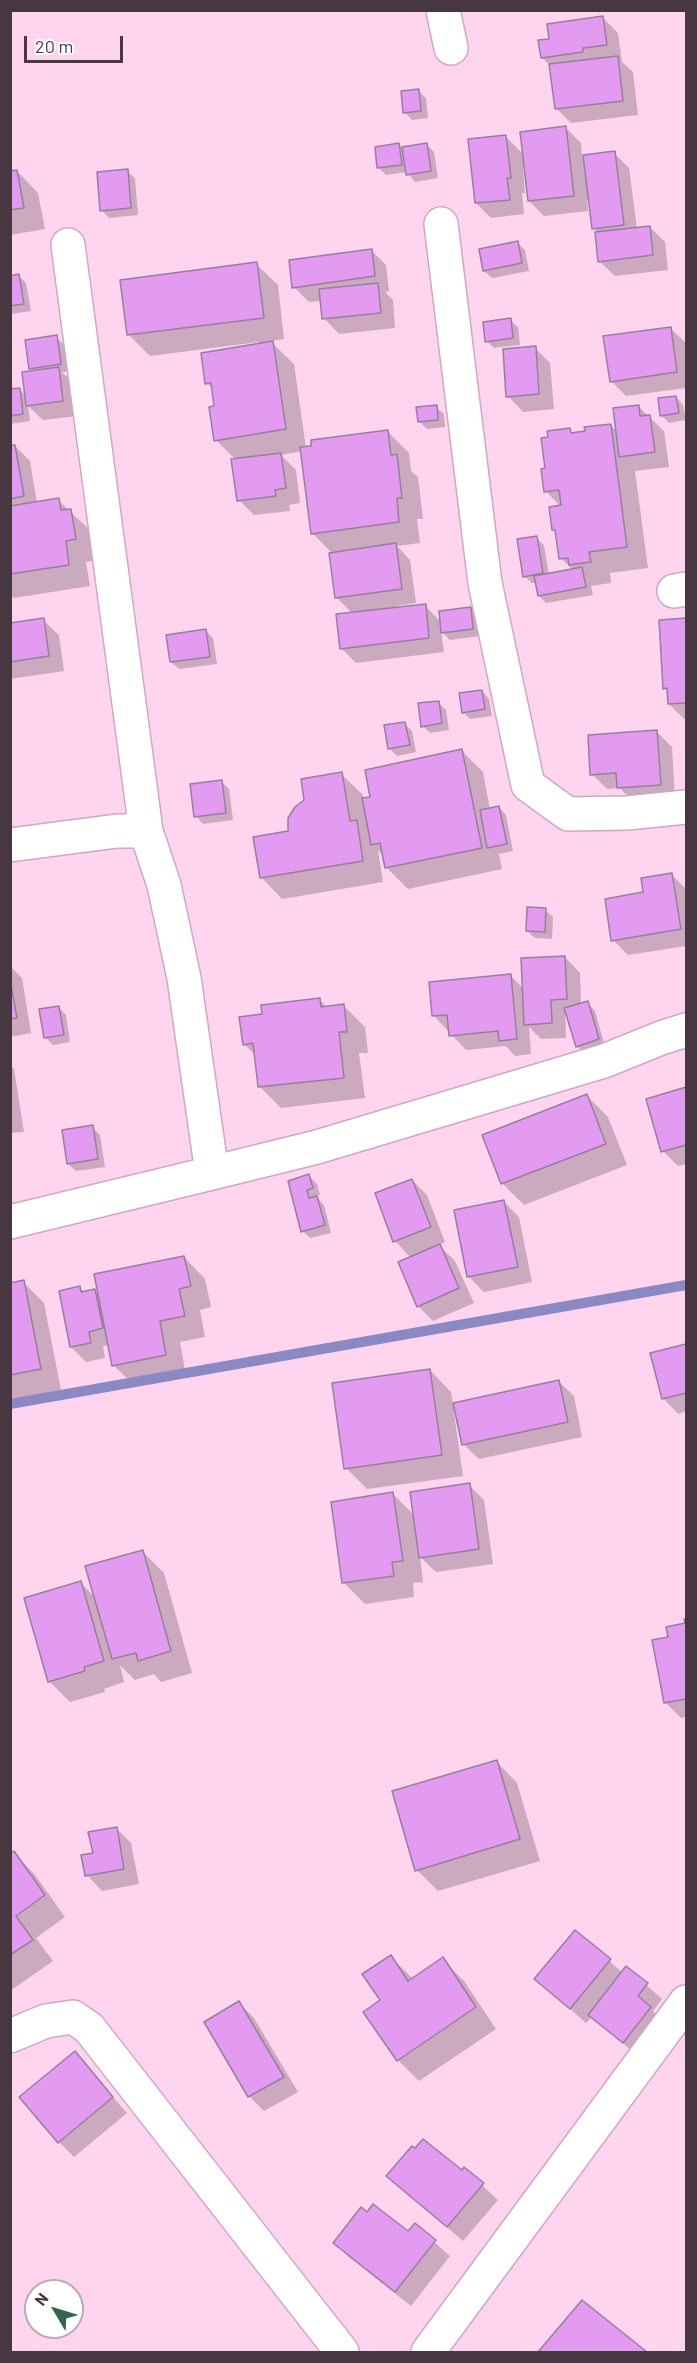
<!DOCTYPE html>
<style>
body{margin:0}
#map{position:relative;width:697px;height:2363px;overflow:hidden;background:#fed4ee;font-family:Barlow,sans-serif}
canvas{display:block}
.frame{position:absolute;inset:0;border:12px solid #473741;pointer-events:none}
.north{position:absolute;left:24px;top:2279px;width:60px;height:60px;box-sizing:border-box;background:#fff;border:2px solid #b5afb3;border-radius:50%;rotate:308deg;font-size:16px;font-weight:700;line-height:24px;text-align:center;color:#473741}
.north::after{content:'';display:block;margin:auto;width:21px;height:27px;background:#31664c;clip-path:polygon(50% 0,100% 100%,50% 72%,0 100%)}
.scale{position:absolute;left:24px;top:36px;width:99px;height:27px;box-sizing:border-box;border:3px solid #473741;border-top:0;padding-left:8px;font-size:18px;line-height:21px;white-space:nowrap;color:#473741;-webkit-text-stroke:4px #fff;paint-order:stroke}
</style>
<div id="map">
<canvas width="697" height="2363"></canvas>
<div class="frame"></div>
<div class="north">N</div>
<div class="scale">20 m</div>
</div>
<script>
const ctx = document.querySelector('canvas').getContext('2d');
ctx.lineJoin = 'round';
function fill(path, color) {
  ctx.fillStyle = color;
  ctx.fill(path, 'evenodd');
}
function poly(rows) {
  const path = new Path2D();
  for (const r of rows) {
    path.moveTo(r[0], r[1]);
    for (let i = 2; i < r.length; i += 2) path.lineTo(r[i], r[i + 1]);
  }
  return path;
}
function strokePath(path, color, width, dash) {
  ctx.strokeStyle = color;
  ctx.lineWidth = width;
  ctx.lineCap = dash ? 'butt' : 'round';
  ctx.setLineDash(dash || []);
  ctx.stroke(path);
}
const shadow = poly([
 [603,18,618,33,622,62,633,72,638,115,571,123,556,108,551,66,542,58,551,40],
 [418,91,426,98,428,118,412,120,404,112],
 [566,128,581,143,582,157,614,153,629,168,637,229,650,227,665,242,668,270,615,276,599,261,598,233,594,228,590,200,587,200,588,211,544,216,529,201,526,167,523,168,525,193,522,193,524,214,491,218,476,203,506,137,524,155],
 [399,144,403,149,427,145,434,152,438,178,415,182,407,172,386,175,379,168],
 [17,171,38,193,45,229,10,235,10,172],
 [127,171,135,178,138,215,109,218,102,210],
 [517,243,525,250,529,271,492,278,484,271],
 [371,250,386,265,389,291,385,292,393,300,395,328,339,334,324,318,322,301,309,302,294,287],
 [256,264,278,285,284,339,270,341,294,364,306,448,387,431,409,453,411,471,418,477,423,519,417,519,420,543,397,546,410,560,416,603,396,606,396,609,425,606,441,622,470,609,478,616,480,636,450,640,441,631,444,652,356,663,341,648,353,614,336,597,333,554,313,534,302,451,281,455,296,470,300,503,289,505,290,511,254,515,239,500,236,460,216,440,216,407,214,390,207,383,259,345,259,342,150,356,129,335],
 [19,276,26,283,31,311,10,314,10,277],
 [510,320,518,327,520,345,494,348,487,341],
 [670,328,686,343,686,388,626,396,611,381],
 [56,337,64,345,67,372,62,372,74,384,77,416,43,420,28,406,30,421,10,424,10,391,19,389,26,396,35,372,31,368],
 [535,348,550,363,554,409,523,412,508,396],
 [676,397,683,405,686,420,669,423,661,415],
 [638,406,664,431,669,467,635,471,648,568,610,573,611,583,591,586,593,595,546,603,539,596,537,583,532,583,524,576,536,538,544,545,549,575,573,570,561,558,561,507,546,491,546,470,569,430,574,434,611,425,618,433],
 [436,407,444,414,445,427,427,429,419,421],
 [15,446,30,461,37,503,58,500,92,532,97,560,86,562,90,586,14,598,10,595,10,447],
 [43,620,59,635,64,671,10,679,10,625],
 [686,620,686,719,684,719,669,704,669,692,664,688,660,621],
 [206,631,213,638,217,664,179,669,171,662],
 [482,691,489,699,492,716,470,719,463,712],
 [438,702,446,710,449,730,430,733,423,726],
 [405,724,412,731,416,752,397,756,389,748],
 [657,732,672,747,675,800,634,803,620,788,607,789,592,774],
 [462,751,483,772,490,809,499,807,506,815,513,851,499,854,502,869,408,889,386,867,384,856,378,850,383,882,282,899,261,877,290,832,341,774,363,795,363,800,372,798],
 [222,782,229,789,233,820,203,824,196,816],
 [672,875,686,889,686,946,628,955,613,940,645,893],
 [545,910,553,917,552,939,535,938,527,931],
 [565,957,580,973,581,1005,587,1003,595,1011,605,1047,584,1053,577,1046,565,1009,566,1038,541,1039,529,1027,531,1054,515,1056,506,1046,466,1050,434,1016,511,976,524,989],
 [10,966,22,978,31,1033,10,1037],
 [320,1000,328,1008,344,1006,365,1027,368,1053,359,1053,365,1098,281,1108,260,1087,256,1056,244,1044,264,1016],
 [59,1008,66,1015,70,1042,53,1045,45,1037],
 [10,1066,14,1069,24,1132,10,1133],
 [686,1089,686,1164,678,1166,663,1151,648,1100],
 [587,1096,608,1117,627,1165,524,1205,503,1184,484,1135],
 [92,1127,100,1135,105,1167,76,1171,68,1164],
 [309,1176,317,1184,320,1195,316,1196,324,1205,331,1233,310,1238,303,1231,290,1182],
 [412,1180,427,1195,445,1242,439,1245,455,1261,474,1303,433,1321,418,1306,411,1258,395,1241],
 [504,1202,519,1217,532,1282,484,1292,469,1277],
 [184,1257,205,1279,211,1307,200,1310,205,1337,180,1342,186,1376,135,1386,113,1365,109,1345,103,1346,105,1358,86,1362,71,1347,80,1288,85,1293,94,1291,100,1296],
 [23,1282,44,1303,61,1390,10,1401,10,1285],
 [686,1345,686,1411,678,1414,663,1398,652,1354],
 [430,1370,451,1392,453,1404,558,1381,574,1396,582,1437,479,1459,463,1444,457,1413,454,1413,463,1476,367,1489,346,1468],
 [469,1485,484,1500,493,1564,436,1572,420,1557,423,1582,413,1583,414,1597,365,1604,344,1583,393,1494,415,1516],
 [142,1551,164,1573,192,1673,161,1682,154,1674,135,1680,120,1665,124,1682,104,1689,105,1692,70,1702,49,1681,81,1583,96,1598],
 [686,1620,686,1717,681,1718,666,1703,669,1639,667,1629,686,1625],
 [496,1761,517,1783,540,1861,438,1891,417,1870],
 [116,1828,131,1843,139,1884,102,1891,87,1875,94,1855],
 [14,1853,35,1875,65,1917,36,1938,53,1961,10,1991,10,1855],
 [576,1932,623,1973,627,1968,662,1999,653,2011,665,2023,639,2057,592,2017,586,2023,536,1979],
 [391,1957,413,1979,442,1959,464,1981,496,2029,419,2081,398,2060,382,2001],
 [239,2003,254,2018,298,2092,264,2111,249,2096,206,2022],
 [74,2053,127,2113,74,2157,59,2142],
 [464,2169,498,2200,463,2241,388,2176,462,2172],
 [415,2225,450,2256,411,2306,350,2258,335,2243,408,2233],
 [582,2302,644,2352,540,2352]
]);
const stream = poly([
 [10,1404,686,1285]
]);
const building = poly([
 [603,16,607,45,583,48,583,52,541,58,538,40,549,39,547,24,603,16],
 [618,56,623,101,555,109,549,64,618,56],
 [419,89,421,111,403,113,401,91,419,89],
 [566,126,574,196,528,201,520,132,566,126],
 [506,135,511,178,507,178,510,200,475,203,468,139,506,135],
 [399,143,402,165,377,168,375,147,399,143],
 [427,143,431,171,406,175,402,147,427,143],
 [615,151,624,225,592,229,583,155,615,151],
 [128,169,131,208,100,211,97,172,128,169],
 [17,170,24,208,10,210,10,171,17,170],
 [650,226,653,255,598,262,595,232,650,226],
 [518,241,522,263,483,271,479,249,518,241],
 [372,249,375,276,292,288,289,260,372,249],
 [257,262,264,318,127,335,120,280,257,262],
 [19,274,24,304,10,306,10,276,19,274],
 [378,283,381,313,322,319,319,289,378,283],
 [511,318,513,338,485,342,483,322,511,318],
 [671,327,677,372,610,382,603,336,671,327],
 [57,335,61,364,29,369,25,340,57,335],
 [273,341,286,429,214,441,209,407,214,406,211,383,205,384,201,353,273,341],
 [536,346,539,394,506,397,503,349,536,346],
 [59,367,63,401,26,406,22,372,59,367],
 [20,388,23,414,10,416,10,389,20,388],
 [676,396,679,413,660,416,658,398,676,396],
 [437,405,438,420,418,422,416,407,437,405],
 [639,405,640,416,650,415,655,452,619,457,613,408,639,405],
 [611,424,627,547,589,552,591,562,569,565,568,558,559,559,555,530,552,530,549,507,561,505,559,490,544,492,541,469,545,468,541,438,548,437,547,431,570,428,571,433,585,431,584,427,611,424],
 [388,430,391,455,397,454,402,498,397,498,399,522,311,534,300,447,311,446,311,440,388,430],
 [10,445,15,445,24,496,10,499,10,445],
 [281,453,286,488,275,490,276,496,237,501,231,459,281,453],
 [59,498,61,510,71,509,76,539,66,541,69,565,10,574,10,506,59,498],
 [537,536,543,573,523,577,517,539,537,536],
 [396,543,402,589,335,598,329,553,396,543],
 [582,567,586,587,538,596,534,576,582,567],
 [426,604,429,638,340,649,336,614,426,604],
 [471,607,473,629,441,633,439,611,471,607],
 [44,618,49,656,10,662,10,623,44,618],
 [686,618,686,703,668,704,667,688,663,689,659,620,686,618],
 [206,629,210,657,170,662,166,635,206,629],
 [482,690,485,709,462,713,459,693,482,690],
 [439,701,442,723,421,727,418,703,439,701],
 [405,722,410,745,388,749,384,725,405,722],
 [657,730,661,785,617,788,616,773,590,775,588,735,657,730],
 [462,749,482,848,385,868,380,843,371,845,362,798,370,797,365,770,462,749],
 [342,772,350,821,357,820,363,861,260,878,253,837,288,831,288,818,295,807,304,800,301,779,342,772],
 [222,780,226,813,194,817,190,784,222,780],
 [499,806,507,844,487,848,480,810,499,806],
 [672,873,681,929,611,941,605,899,643,892,641,878,672,873],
 [527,907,546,908,545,932,526,931,527,907],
 [565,956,567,999,551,1000,552,1023,524,1025,521,958,565,956],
 [511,974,517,1039,499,1041,498,1031,449,1036,447,1015,432,1016,429,982,511,974],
 [10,979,17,1018,10,1019,10,979],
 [320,998,321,1007,344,1004,347,1032,339,1032,344,1078,258,1087,253,1043,243,1045,239,1017,262,1014,261,1005,320,998],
 [588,1001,599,1039,576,1047,564,1008,588,1001],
 [59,1006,64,1035,44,1038,39,1009,59,1006],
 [686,1087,686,1145,661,1152,646,1099,686,1087],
 [587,1094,606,1144,501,1184,482,1135,587,1094],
 [93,1125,98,1159,67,1164,62,1130,93,1125],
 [309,1174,313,1188,307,1190,309,1198,317,1196,325,1225,301,1232,288,1181,309,1174],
 [412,1179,431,1227,393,1242,375,1193,412,1179],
 [504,1200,518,1267,467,1277,454,1210,504,1200],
 [440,1244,459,1288,417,1307,398,1262,440,1244],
 [184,1256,191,1286,179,1289,185,1316,160,1321,166,1355,112,1366,94,1274,184,1256],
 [24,1280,41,1369,10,1375,10,1283,24,1280],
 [80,1286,81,1292,95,1289,103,1328,89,1332,91,1343,70,1347,59,1291,80,1286],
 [686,1344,686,1393,662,1399,650,1353,686,1344],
 [430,1369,442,1455,344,1469,332,1383,430,1369],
 [559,1380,568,1422,462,1445,453,1403,559,1380],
 [470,1483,479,1549,419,1558,410,1492,470,1483],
 [393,1492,403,1561,392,1562,394,1576,342,1583,331,1502,393,1492],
 [143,1550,171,1651,138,1661,136,1653,112,1659,85,1566,143,1550],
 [81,1581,104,1661,84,1667,85,1671,48,1682,24,1598,81,1581],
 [684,1619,686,1619,686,1699,664,1703,652,1640,668,1637,666,1627,685,1623,684,1619],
 [497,1760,520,1839,415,1871,392,1791,497,1760],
 [117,1827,124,1869,85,1876,81,1855,93,1853,88,1832,117,1827],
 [14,1851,45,1895,16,1916,33,1940,10,1955,10,1854,14,1851],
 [575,1930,611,1959,570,2009,534,1979,575,1930],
 [391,1955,408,1981,443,1957,476,2007,397,2061,363,2012,380,2000,362,1974,391,1955],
 [626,1966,648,1983,638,1996,651,2007,623,2043,588,2015,626,1966],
 [239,2001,284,2077,248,2097,204,2022,239,2001],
 [75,2051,113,2097,58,2143,19,2097,75,2051],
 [423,2139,462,2170,464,2167,484,2183,447,2227,386,2176,412,2146,415,2148,423,2139],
 [373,2204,408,2231,415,2223,436,2240,395,2292,333,2243,361,2207,367,2212,373,2204],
 [582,2300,647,2352,538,2352,582,2300]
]);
const minor = poly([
 [443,10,451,48],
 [441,224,485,583,528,785,568,814,627,813,686,807],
 [68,245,146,831],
 [674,591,686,589],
 [10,845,117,831,146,831,164,885,184,978,212,1173,317,1147,604,1061,661,1038,686,1030],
 [10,1222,212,1173],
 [10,2036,46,2021,73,2017,89,2028,342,2352],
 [428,2352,686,2002]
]);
fill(shadow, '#0003');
strokePath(stream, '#8a89c4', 10);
fill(building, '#e39bf2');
strokePath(building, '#987e9e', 1.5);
strokePath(minor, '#cfa8c1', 36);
strokePath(minor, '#fff', 33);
</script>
